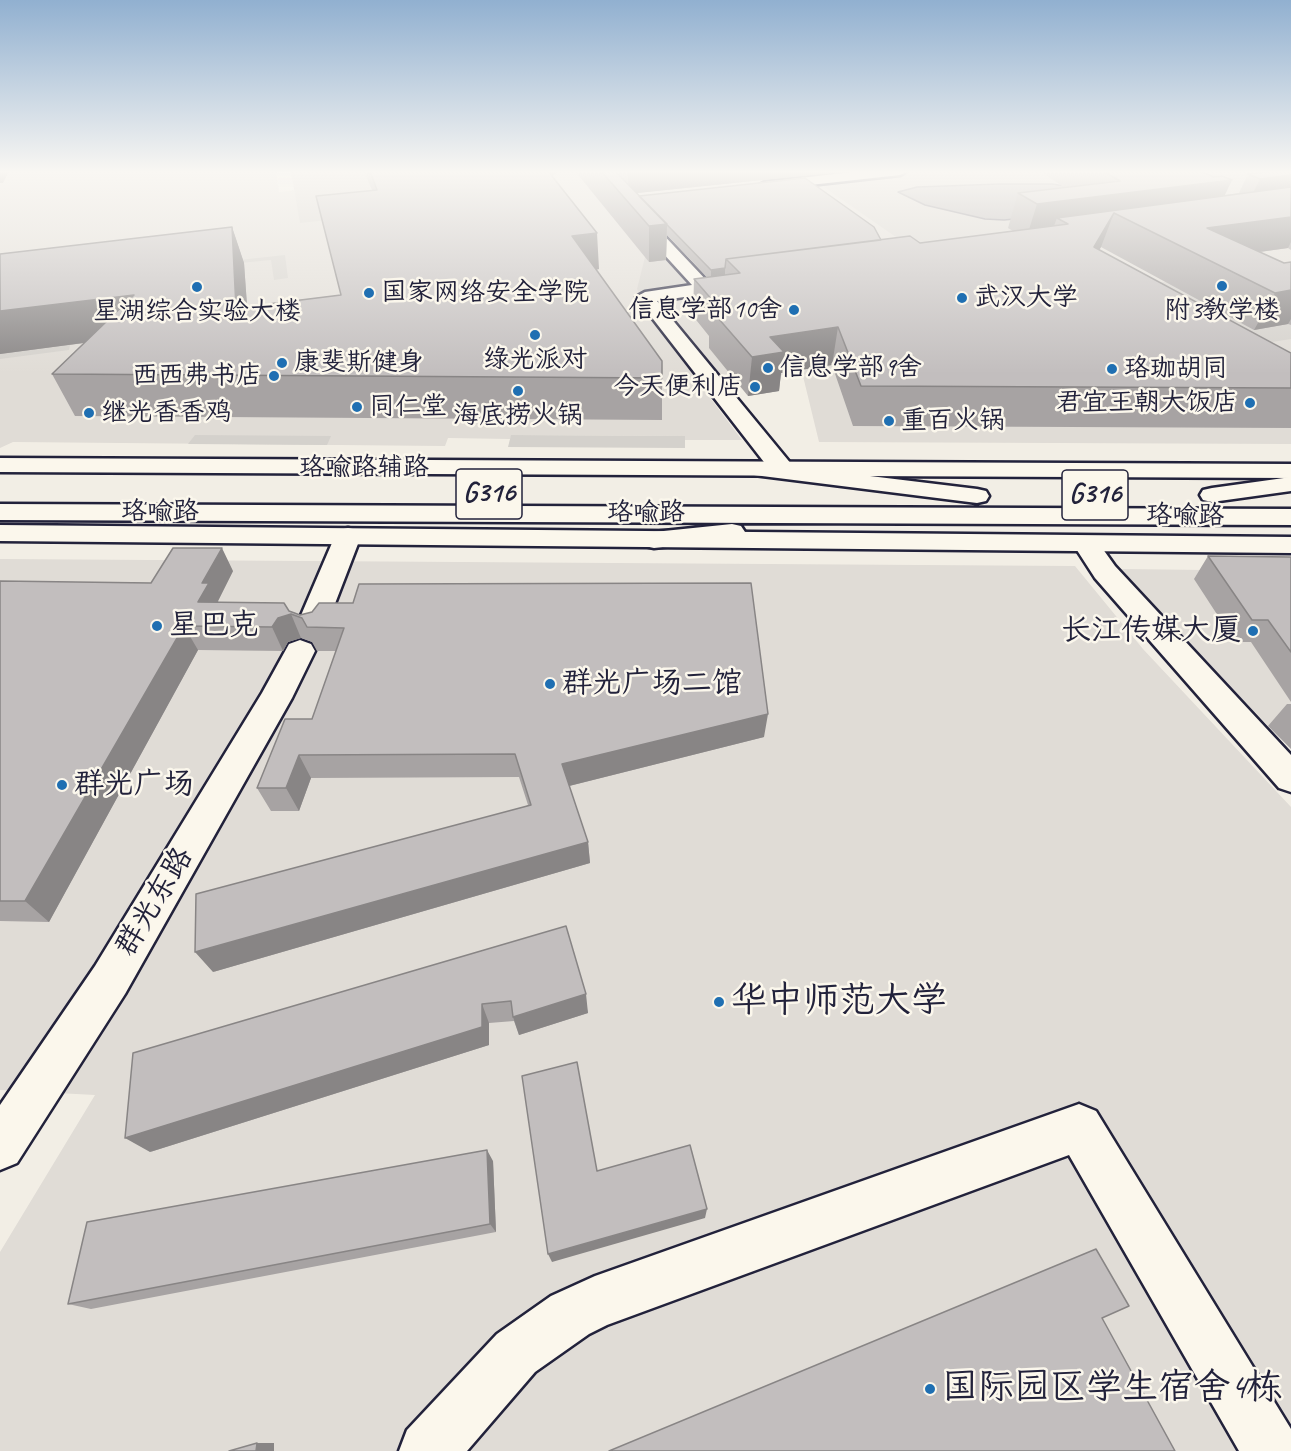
<!DOCTYPE html>
<meta charset="utf-8">
<style>
body{margin:0}
canvas{display:block;background:#f2eee5}
</style>
<canvas width="1291" height="1451"></canvas>
<script>
const ctx = document.querySelector('canvas').getContext('2d');
ctx.lineJoin = 'round';
function fill(path, color) {
  ctx.fillStyle = color;
  ctx.fill(path, 'evenodd');
}
function poly(rows) {
  const path = new Path2D();
  for (const r of rows) {
    path.moveTo(r[0], r[1]);
    for (let i = 2; i < r.length; i += 2) path.lineTo(r[i], r[i + 1]);
  }
  return path;
}
function strokePath(path, color, width, dash) {
  ctx.strokeStyle = color;
  ctx.lineWidth = width;
  ctx.lineCap = dash ? 'butt' : 'round';
  ctx.setLineDash(dash || []);
  ctx.stroke(path);
}
function label(font, color, halo, rows, align = 'center') {
  ctx.font = font + ' Caveat,"LXGW WenKai TC",sans-serif';
  ctx.lineWidth = 5;
  ctx.setLineDash([]);
  ctx.textBaseline = 'middle';
  ctx.strokeStyle = halo;
  ctx.fillStyle = color;
  for (const [text, x, y, turn = 0] of rows) {
    ctx.save();
    ctx.translate(x, y);
    ctx.rotate((+turn || 0) * Math.PI / 180);
    ctx.textAlign = isNaN(turn) ? turn : align;
    if (halo) ctx.strokeText(text, 0, 0);
    ctx.fillText(text, 0, 0);
    ctx.restore();
  }
}
const built = poly([
 [0,171,276,171,279,192,461,171,1291,171,1291,444,819,442,802,372,733,383,738,390,708,395,742,440,685,440,685,436,512,435,510,439,448,438,445,446,13,442,0,448],
 [0,559,1075,566,1143,649,1291,807,1291,1451,0,1451,0,1252,95,1095,0,1090],
 [1121,569,1291,571,1291,749,1128,582]
]);
const green = poly([
 [291,171,430,171,381,214,300,223],
 [930,171,1104,171,1064,185,956,185,898,192,925,205,991,220,1119,209,919,253,818,183],
 [1153,171,1291,171,1234,206],
 [660,248,695,287,640,294,637,289,647,249],
 [285,255,288,278,274,280,271,260,240,263,239,260],
 [1189,278,1291,325,1291,339,1259,344,1149,284],
 [70,345,69,350,0,359,0,354],
 [195,435,331,436,327,445,188,444],
 [511,435,685,436,685,448,508,447]
]);
const water = poly([
 [1000,184,1052,184,1072,187,1025,218,1004,220,985,219,925,205,898,192,917,187,1000,184]
]);
const street = poly([
 [588,171,603,171,709,283,739,279,748,284,739,289,657,301,792,465,795,470,792,475,783,477,774,475,636,297,645,292,692,285,588,171],
 [861,171,907,171,900,175,765,190,758,186,765,182,861,171],
 [348,528,357,530,361,536,326,627,321,634,311,637,301,634,296,627,335,536,339,530,348,528],
 [1086,536,1095,538,1115,566,1291,755,1291,792,1279,788,1095,578,1073,544,1077,538,1086,536],
 [300,640,311,644,315,651,292,698,125,994,17,1163,0,1170,0,1105,95,966,262,693,289,644,300,640],
 [1079,1104,1096,1111,1291,1429,1291,1451,1239,1451,1069,1155,607,1325,589,1334,535,1372,467,1451,399,1451,407,1430,497,1334,551,1296,595,1276,1079,1104]
]);
const primary = poly([
 [0,458,1291,464,1291,478,0,472,0,458],
 [0,525,1291,537,1291,553,0,541,0,525]
]);
const highway = poly([
 [763,463,977,489,986,491,989,496,986,501,977,503,754,475,751,470,754,465,763,463],
 [1291,477,1291,491,1212,502,1203,500,1200,495,1203,490,1212,488,1291,477],
 [0,504,1291,509,1291,525,0,520,0,504],
 [732,524,741,526,745,532,741,538,654,548,645,546,641,540,645,534,654,532,732,524]
]);
const wall = poly([
 [364,171,559,171,552,176,599,269,596,270,662,378,662,420,75,416,52,374,84,343,0,354,0,254,232,227,244,263,247,306,341,295,372,190],
 [575,171,849,171,636,193,639,196,881,240,920,243,1013,231,1008,228,1018,193,1065,188,1040,171,1200,171,1225,195,1239,193,1248,174,1291,171,1291,250,1288,248,1260,252,1284,263,1291,262,1291,325,1288,324,1254,330,1101,247,1099,250,1291,353,1291,428,853,426,832,365,781,373,779,391,748,396,709,348,709,336,693,316,694,279,708,278,667,235,666,260,649,262],
 [1208,556,1291,557,1291,702,1251,642,1235,642,1194,579],
 [233,571,218,601,218,602,289,611,300,615,764,737,569,786,588,842,590,863,213,972,528,805,519,777,311,778,299,811,271,811,257,788,312,719,336,651,317,651,312,642,301,638,288,642,283,651,198,650,49,922,0,921,0,581,151,583],
 [1287,704,1291,704,1291,749,1268,726],
 [566,926,588,1013,519,1035,514,1021,489,1023,489,1045,150,1152],
 [493,1161,496,1232,91,1309,68,1304]
]);
const shadedWall = poly([
 [0,171,9,171,3,183,0,183],
 [537,171,559,171,538,187],
 [628,171,849,171,628,194],
 [1291,175,1291,203,1244,211,1260,179],
 [1232,180,1216,214,1114,213,1101,247,1081,282,1068,224,1057,218,1050,236,1026,239,1037,204],
 [1291,217,1291,242,1288,248,1207,259,1207,228],
 [667,224,666,260,649,262,649,226],
 [232,227,244,263,250,347,236,308],
 [597,233,599,269,574,273,572,236],
 [725,268,725,279,711,281,711,270],
 [1291,290,1291,319,1288,324,1254,330,1275,293],
 [134,295,151,334,0,354,0,311],
 [838,327,832,365,781,373,779,391,748,396,752,357,770,337],
 [222,548,233,571,218,601,221,607,198,602,202,583],
 [291,614,301,638,288,642,283,651,272,627,278,618],
 [184,626,198,650,49,922,25,901],
 [768,714,764,737,565,787,562,764],
 [299,755,311,778,299,811,286,788],
 [588,842,590,863,213,972,195,952],
 [586,994,588,1013,519,1035,513,1017],
 [482,1004,489,1023,489,1045,150,1152,125,1138],
 [487,1150,493,1161,496,1232,490,1224],
 [707,1209,705,1218,552,1262,548,1254],
 [257,1443,274,1443,274,1451,256,1451]
]);
const building = poly([
 [370,171,548,171,597,233,572,236,662,361,662,378,52,374,134,295,0,311,0,254,232,227,236,308,341,295,316,196,377,190,370,171],
 [601,171,615,171,667,224,649,226,601,171],
 [1103,171,1200,171,1214,177,1222,176,1232,180,1037,204,1018,193,1120,181,1103,171],
 [1276,171,1291,171,1291,175,1260,179,1248,174,1276,171],
 [805,178,874,227,881,240,726,259,725,268,711,270,639,196,805,178],
 [1291,187,1291,217,1207,228,1284,263,1291,262,1291,290,1275,293,1114,213,1094,247,1291,353,1291,388,861,386,838,327,770,337,784,352,752,357,711,310,720,309,694,279,740,273,726,259,910,236,920,243,1068,224,1057,218,1291,187],
 [173,548,222,548,202,583,209,583,198,602,284,603,289,611,300,615,312,612,319,603,353,603,359,584,751,583,768,714,562,764,588,842,195,952,196,894,531,805,515,754,299,755,286,788,257,788,285,719,312,719,344,628,307,627,302,618,291,614,278,618,272,627,184,626,25,901,0,901,0,581,151,583,173,548],
 [1208,556,1291,557,1291,652,1268,620,1252,620,1208,556],
 [566,926,586,994,513,1017,511,1001,482,1004,482,1027,125,1138,133,1053,566,926],
 [577,1062,597,1171,690,1145,707,1209,548,1254,522,1076,577,1062],
 [487,1150,490,1224,68,1304,87,1222,487,1150],
 [1096,1249,1129,1306,1102,1318,1175,1451,609,1451,1096,1249],
 [257,1443,256,1451,229,1451,257,1443]
]);
const markers = [
 [1222,286,6,"#1f6fb2"],
 [197,287,6,"#1f6fb2"],
 [369,293,6,"#1f6fb2"],
 [962,298,6,"#1f6fb2"],
 [794,310,6,"#1f6fb2"],
 [535,335,6,"#1f6fb2"],
 [282,363,6,"#1f6fb2"],
 [768,368,6,"#1f6fb2"],
 [1112,369,6,"#1f6fb2"],
 [274,376,6,"#1f6fb2"],
 [755,387,6,"#1f6fb2"],
 [518,391,6,"#1f6fb2"],
 [1250,403,6,"#1f6fb2"],
 [357,407,6,"#1f6fb2"],
 [89,413,6,"#1f6fb2"],
 [889,421,6,"#1f6fb2"],
 [157,626,6,"#1f6fb2"],
 [1253,631,6,"#1f6fb2"],
 [550,684,6,"#1f6fb2"],
 [62,785,6,"#1f6fb2"],
 [719,1002,6,"#1f6fb2"],
 [930,1389,6,"#1f6fb2"]
];
const farPoinames = [
 ["国家网络安全学院",381,293],
 ["武汉大学",974,298],
 ["信息学部10舍",782,310,"right"],
 ["附3教学楼",1222,311,"center"],
 ["星湖综合实验大楼",197,312,"center"],
 ["绿光派对",535,360,"center"],
 ["康斐斯健身",294,363],
 ["信息学部9舍",780,368],
 ["珞珈胡同",1124,369],
 ["西西弗书店",262,376,"right"],
 ["今天便利店",743,387,"right"],
 ["君宜王朝大饭店",1238,403,"right"],
 ["同仁堂",369,407],
 ["继光香香鸡",101,413],
 ["海底捞火锅",518,416,"center"],
 ["重百火锅",901,421]
];
const farStreetnames = [
 ["珞喻路辅路",364,468],
 ["珞喻路",160,512],
 ["珞喻路",646,513],
 ["珞喻路",1185,516,1]
];
const shields = [
 [489,494,66],
 [1095,495,66]
];
const shieldNames = [
 ["G316",489,494],
 ["G316",1095,495]
];
const poiNames = [
 ["星巴克",169,626],
 ["长江传媒大厦",1241,631,"right"],
 ["群光广场二馆",562,684],
 ["群光广场",74,785]
];
const streetNames = [
 ["群光东路",155,902,-59]
];
const nearPoinames = [
 ["华中师范大学",731,1002],
 ["国际园区学生宿舍4栋",942,1389]
];
fill(built, '#e0dcd6');
fill(green, '#d4d1cc');
fill(water, '#aeabad');
strokePath(water, '#76747f', 1.5);
strokePath(street, '#22223b', 5);
strokePath(primary, '#22223b', 5);
strokePath(highway, '#22223b', 5);
fill(street, '#fbf7ec');
fill(primary, '#fbf7ec');
fill(highway, '#fbf7ec');
fill(wall, '#a7a3a3');
fill(shadedWall, '#888585');
fill(building, '#c2bebe');
strokePath(building, '#888585', 1.5);
const sky = ctx.createLinearGradient(0, 0, 0, 374);
sky.addColorStop(0, '#91b0d0');
sky.addColorStop(0.46, '#f9f7f3');
sky.addColorStop(1, '#f9f7f300');
ctx.fillStyle = sky;
ctx.fillRect(0, 0, 1291, 374);
for (const [x, y, r, color] of markers) {
  const dot = new Path2D();
  dot.arc(x, y, r, 0, 2 * Math.PI);
  ctx.fillStyle = color;
  ctx.fill(dot);
  strokePath(dot, '#fbf7ec', 2);
}
label('26px', '#22223b', '#fbf7ec', farPoinames, 'left');
label('26px', '#22223b', '#fbf7ec', farStreetnames);
for (const [x, y, w] of shields) {
  const box = new Path2D();
  box.roundRect(x - w / 2, y - 25, w, 50, 4.5);
  ctx.fillStyle = '#fbf7ec';
  ctx.fill(box);
  strokePath(box, '#22223b', 1.5);
}
label('bold 28px', '#22223b', null, shieldNames);
label('30px', '#22223b', '#fbf7ec', poiNames, 'left');
label('30px', '#22223b', '#fbf7ec', streetNames);
label('36px', '#22223b', '#fbf7ec', nearPoinames, 'left');
</script>
